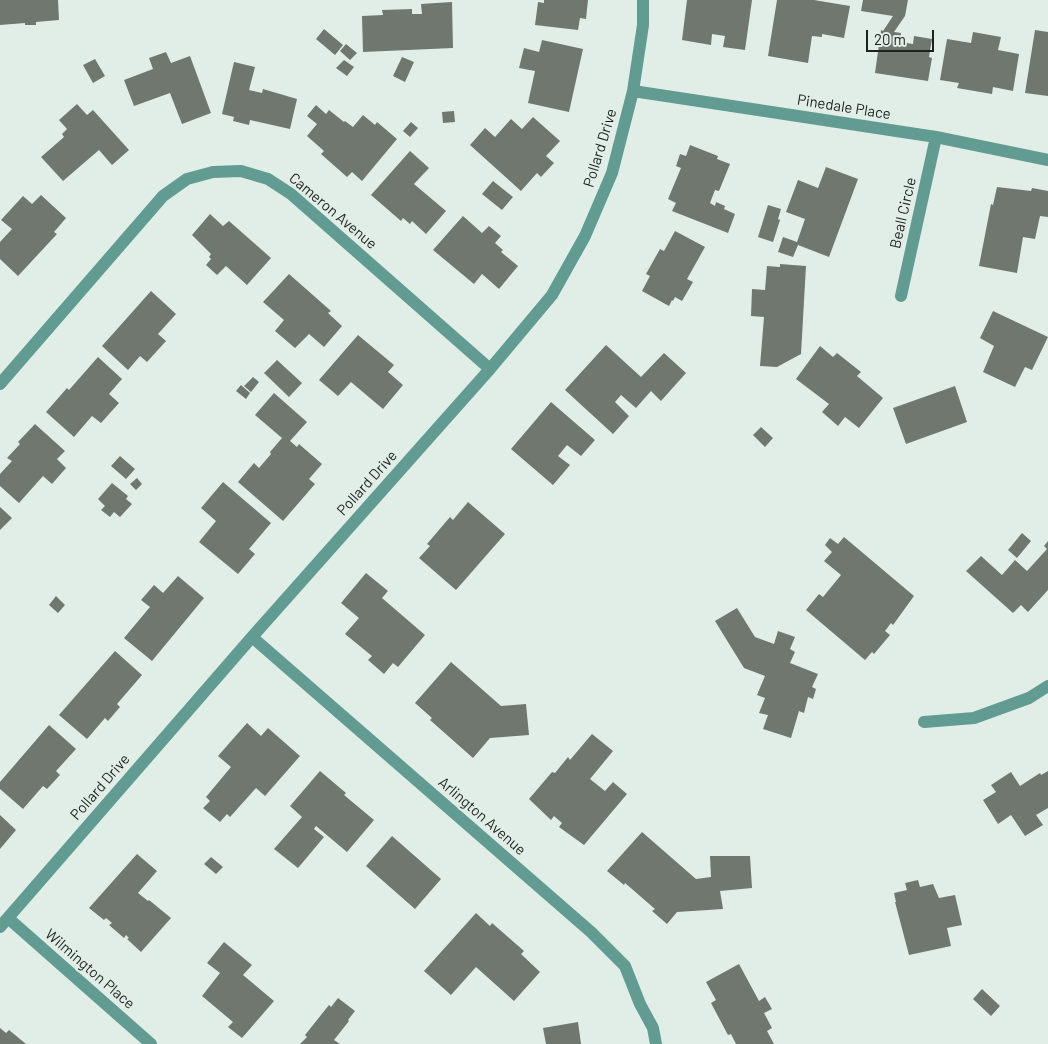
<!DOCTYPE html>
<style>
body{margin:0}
#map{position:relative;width:1048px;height:1044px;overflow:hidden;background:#e1eee7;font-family:Barlow,sans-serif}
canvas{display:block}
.scale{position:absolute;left:866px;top:30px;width:68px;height:22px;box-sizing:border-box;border:2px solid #1d221f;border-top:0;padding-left:6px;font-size:15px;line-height:18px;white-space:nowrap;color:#1d221f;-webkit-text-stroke:4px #e1eee7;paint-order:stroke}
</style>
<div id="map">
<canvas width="1048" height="1044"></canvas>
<div class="scale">20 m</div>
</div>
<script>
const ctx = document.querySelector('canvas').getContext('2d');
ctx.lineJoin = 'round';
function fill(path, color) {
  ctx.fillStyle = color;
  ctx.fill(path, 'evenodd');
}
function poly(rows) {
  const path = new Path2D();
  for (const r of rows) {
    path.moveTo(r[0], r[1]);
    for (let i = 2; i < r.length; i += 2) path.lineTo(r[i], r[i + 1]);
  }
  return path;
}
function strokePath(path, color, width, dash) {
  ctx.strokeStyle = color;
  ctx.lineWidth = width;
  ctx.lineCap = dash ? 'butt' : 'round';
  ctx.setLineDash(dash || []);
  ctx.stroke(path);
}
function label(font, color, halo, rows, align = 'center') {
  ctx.font = font + ' Barlow,sans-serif';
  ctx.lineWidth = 4.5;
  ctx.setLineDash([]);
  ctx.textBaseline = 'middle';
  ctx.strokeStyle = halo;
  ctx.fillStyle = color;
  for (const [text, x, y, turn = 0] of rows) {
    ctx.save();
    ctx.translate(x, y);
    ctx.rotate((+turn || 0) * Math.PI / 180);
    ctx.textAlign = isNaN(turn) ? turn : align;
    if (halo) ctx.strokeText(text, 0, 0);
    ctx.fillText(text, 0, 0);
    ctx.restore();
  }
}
const building = poly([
 [0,0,58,0,59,20,36,22,36,25,25,25,25,23,0,25],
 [544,0,588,0,586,19,580,18,578,30,535,25,538,2,544,3],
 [687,0,752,0,745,50,723,47,725,36,712,34,711,45,682,40],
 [777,0,814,0,850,6,844,38,822,34,822,37,812,36,808,63,768,56],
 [863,0,908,0,905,16,894,32,901,33,900,42,913,44,914,36,932,39,929,57,932,58,928,81,875,73,881,30,883,31,893,16,861,11],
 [452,2,453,48,363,52,362,16,383,15,382,10,412,9,412,14,422,14,421,4],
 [324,29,343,45,335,55,316,39],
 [1035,30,1048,32,1048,96,1025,93],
 [973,32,1001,37,998,50,1019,54,1013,91,993,87,992,94,957,88,959,83,940,80,947,39,971,43],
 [542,40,583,49,569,112,528,103,535,71,519,68,524,48,539,52],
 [346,44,357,53,350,60,340,51],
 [166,52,171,63,190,56,211,113,182,124,170,93,134,106,124,80,153,69,149,58],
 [402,57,414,62,405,82,393,76],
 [95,59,105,76,93,83,83,65],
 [344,60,354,67,347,76,336,68],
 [234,62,255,67,249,90,262,93,263,89,297,99,290,129,250,120,249,125,233,121,234,117,222,114],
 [77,104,87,115,93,110,129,150,112,165,99,150,63,181,41,157,64,137,62,134,67,129,59,120],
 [316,105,326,114,329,110,344,122,345,121,353,127,363,115,375,125,377,122,397,139,362,181,352,172,347,177,321,154,324,151,307,136,317,124,307,116],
 [454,111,455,122,443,123,442,112],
 [533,117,560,141,546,156,554,163,541,177,537,173,521,191,470,145,485,128,495,137,511,119,522,129],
 [411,122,418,128,410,137,403,131],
 [690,145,718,156,717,159,730,164,719,191,715,190,710,203,715,206,716,202,725,206,724,209,735,214,728,233,672,211,676,203,668,199,681,168,676,166,680,154,686,156],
 [410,151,429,168,414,184,446,211,426,234,412,221,410,224,403,218,401,221,371,195],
 [826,167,858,179,829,257,798,245,793,257,778,252,783,237,797,242,805,219,786,212,798,180,818,188],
 [493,181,513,197,502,210,482,194],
 [997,187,1031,191,1032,188,1048,191,1048,217,1040,216,1035,239,1023,237,1017,273,979,266,991,204,993,205],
 [41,195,66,218,54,232,57,234,18,276,0,259,0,242,12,229,1,220,23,196,32,204],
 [768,205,781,209,778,219,780,220,773,242,758,237],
 [210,214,223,226,229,221,271,258,247,285,226,266,217,275,206,265,211,259,209,257,211,254,192,235],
 [463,216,482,233,489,226,501,236,495,243,503,250,501,252,518,266,499,289,482,274,474,284,433,250],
 [675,231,705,247,687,279,693,282,682,301,675,297,673,301,672,300,669,306,642,291,650,276,646,274,660,249,664,251],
 [780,264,806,266,801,354,777,367,760,366,764,317,751,316,752,289,765,290,767,266,780,267],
 [289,274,331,311,328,313,342,326,324,347,309,334,295,348,275,331,284,320,263,302],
 [151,291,176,314,158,334,166,341,147,362,140,356,128,370,102,346],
 [993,311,1048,337,1032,370,1025,367,1015,387,983,372,994,346,980,338],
 [358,335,394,365,388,372,403,385,383,409,351,382,338,396,319,380],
 [606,345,641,377,664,353,686,373,661,401,651,391,636,408,621,395,615,402,629,416,613,434,565,390],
 [820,346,833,357,837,353,861,372,857,376,883,398,859,428,845,417,838,426,822,412,829,404,796,379],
 [98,357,122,379,109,394,119,403,101,423,92,416,74,437,46,412,67,388,69,390],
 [277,360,302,383,289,397,264,373],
 [253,377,259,382,251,392,244,386],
 [241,385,250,393,246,399,236,391],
 [955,386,967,422,906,444,893,408],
 [274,393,307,422,290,441,297,447,299,444,322,464,309,479,315,484,283,521,238,482,254,463,259,468,271,454,270,452,282,438,255,415],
 [551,402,595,440,581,456,567,445,558,456,570,465,553,485,511,449],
 [35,424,65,451,57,459,66,468,52,484,43,476,19,503,0,486,0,474,12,461,7,458,20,444,18,442],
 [761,427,773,438,765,447,753,435],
 [120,456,135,469,126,479,111,466],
 [137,478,142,484,136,490,130,484],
 [223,482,271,523,249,549,255,554,238,574,199,542,216,521,201,508],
 [112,483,128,496,126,499,132,504,120,517,114,512,110,517,101,510,105,506,98,499],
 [468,502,505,534,456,590,419,558,430,546,427,544,450,517,453,520],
 [0,507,12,518,0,530],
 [1022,533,1031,541,1017,558,1008,550],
 [844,537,914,596,893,625,891,623,885,631,890,635,874,654,872,652,865,660,806,610,819,594,823,597,841,575,824,561,832,552,825,545,830,538,838,544],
 [1048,541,1048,590,1028,612,1021,605,1013,613,966,571,981,556,1002,575,1015,560,1027,571,1047,549,1044,546],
 [366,573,388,591,382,598,425,635,398,667,393,663,384,674,368,660,372,656,345,634,359,618,341,603],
 [178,576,204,598,152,661,124,638,150,607,141,600,154,585,163,593],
 [56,596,65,605,58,613,49,605],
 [737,608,755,637,774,644,778,631,795,637,790,649,795,652,790,663,818,674,812,687,816,689,813,699,808,697,804,713,799,711,791,738,763,729,768,715,759,713,765,698,757,695,765,676,744,668,715,621],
 [115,651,142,675,117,704,120,707,108,721,105,718,87,739,59,715],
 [451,662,501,706,526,704,529,735,490,738,473,758,430,720,432,718,415,703],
 [247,723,261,736,268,728,300,756,265,796,256,788,230,817,227,814,220,822,203,808,210,801,206,797,231,767,218,756],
 [49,725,76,749,56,771,60,775,47,789,43,786,23,809,0,789,0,782],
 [592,734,613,751,590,779,605,791,613,782,627,794,584,845,559,827,562,823,554,816,551,820,529,799,552,772,555,773,568,757,570,760],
 [320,771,346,793,344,795,374,820,347,852,316,826,314,829,324,837,298,868,274,849,302,817,290,806],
 [1048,771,1048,808,1036,815,1043,825,1025,836,1011,815,998,824,983,800,996,792,991,785,1011,772,1020,786,1040,773,1041,775],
 [0,815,16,830,0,849],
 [642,832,696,879,711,877,710,856,750,856,752,888,720,891,723,909,677,912,667,924,652,911,655,909,625,883,624,885,607,871],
 [392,836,441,879,415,909,366,866],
 [137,854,157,871,138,893,148,901,149,900,171,918,141,952,127,939,129,938,126,935,124,938,109,925,112,923,106,918,104,920,89,908],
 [211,857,223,867,216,874,204,864],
 [918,880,920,887,933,884,939,898,955,895,962,925,947,928,951,946,909,955,895,902,896,902,894,893,907,890,905,883],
 [476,913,490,926,492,923,524,951,521,954,540,972,514,1001,476,967,451,995,424,971],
 [224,942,252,965,243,975,274,1001,242,1038,228,1027,233,1022,202,996,220,973,207,963],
 [739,964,759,1001,765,997,772,1009,764,1013,772,1028,767,1031,774,1044,736,1044,731,1034,728,1035,711,1003,716,1000,706,982],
 [982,989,1000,1006,991,1016,973,999],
 [338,998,355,1011,348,1020,349,1021,334,1040,340,1044,300,1044,307,1037,305,1035,329,1005,331,1007],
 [578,1022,581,1044,546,1044,543,1028],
 [0,1028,6,1033,9,1030,26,1044,0,1044]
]);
const minor = poly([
 [633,91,936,137,1048,160],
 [901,296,936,137],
 [0,384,163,196,187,179,213,172,241,171,268,179,291,194,490,369],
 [252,637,591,932,625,966,640,1004,653,1028,656,1044],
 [924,722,974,718,1029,698,1048,686],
 [8,918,151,1044],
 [0,927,252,637,490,369,552,295,585,236,612,173,633,91,643,25,643,0]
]);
const streetNames = [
 ["Pinedale Place",844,107,9],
 ["Pollard Drive",600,148,-73],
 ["Cameron Avenue",333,211,40],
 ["Beall Circle",903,213,-77],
 ["Pollard Drive",367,483,-48],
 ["Pollard Drive",100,787,-49],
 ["Arlington Avenue",482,816,41],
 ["Wilmington Place",90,969,41]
];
fill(building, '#6f776e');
strokePath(minor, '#619b91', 12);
label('15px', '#1d221f', '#e1eee7', streetNames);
</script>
